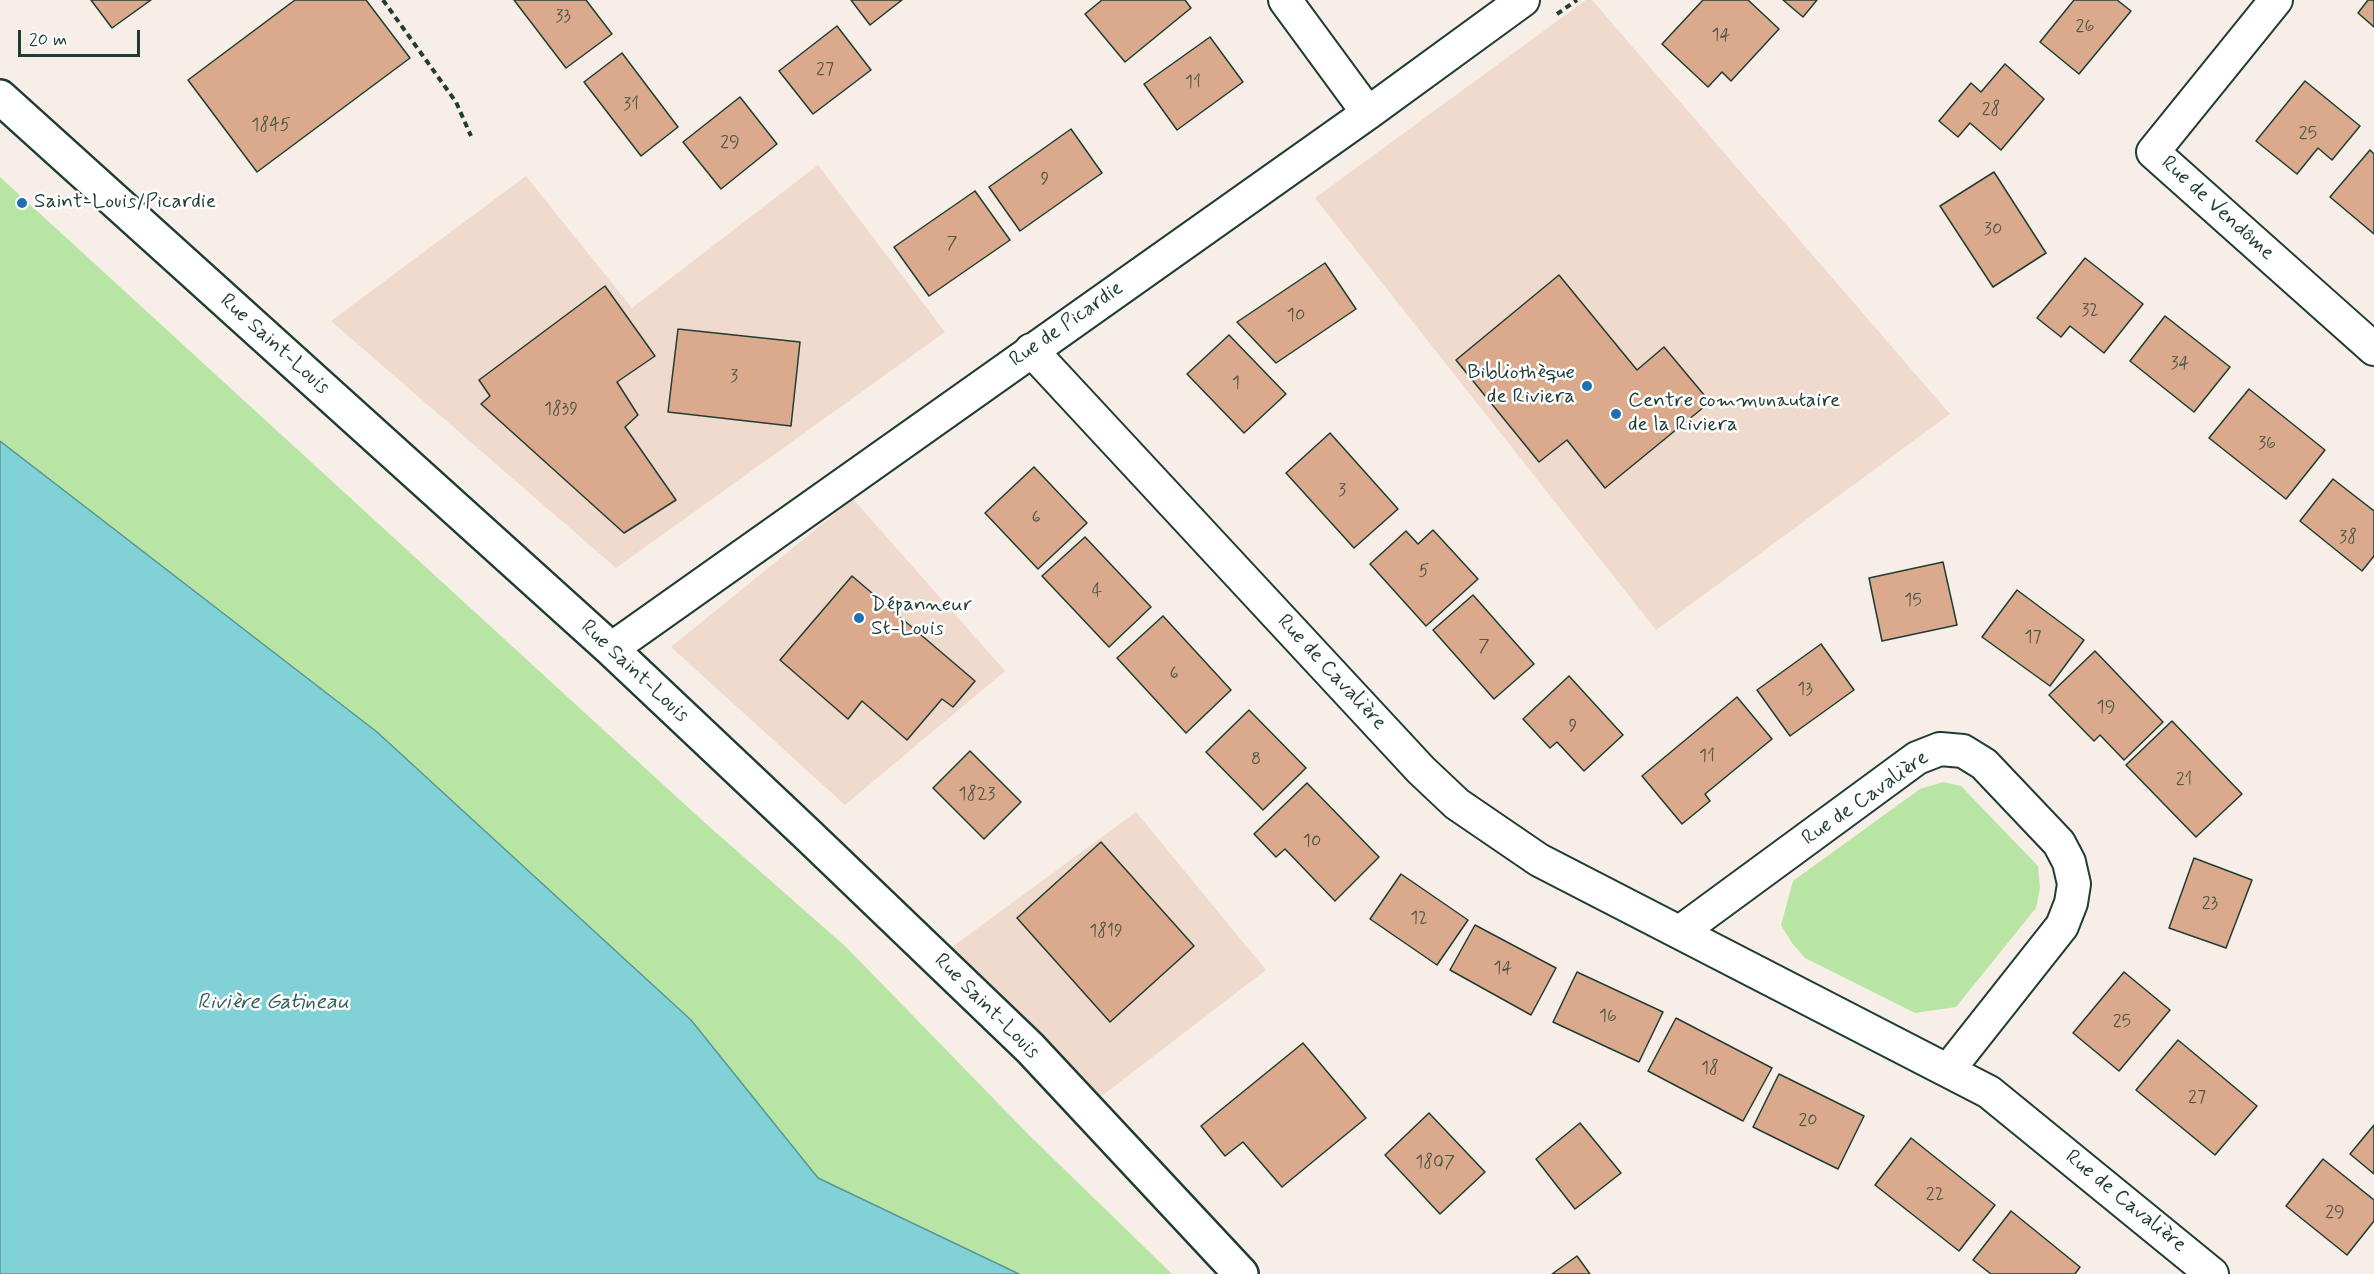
<!DOCTYPE html>
<meta charset="utf-8">
<style>
body{margin:0}
#map{position:relative;width:2374px;height:1274px;overflow:hidden;background:#f8eee8;font-family:Mynerve,sans-serif}
canvas{display:block}
.scale{position:absolute;left:18px;top:30px;width:122px;height:27px;box-sizing:border-box;border:3px solid #1f3d34;border-top:0;padding-left:8px;font-size:18px;line-height:21px;white-space:nowrap;color:#1f3d34;-webkit-text-stroke:4px #fff;paint-order:stroke}
</style>
<div id="map">
<canvas width="2374" height="1274"></canvas>
<div class="scale">20 m</div>
</div>
<script>
const ctx = document.querySelector('canvas').getContext('2d');
ctx.lineJoin = 'round';
function fill(path, color) {
  ctx.fillStyle = color;
  ctx.fill(path, 'evenodd');
}
function poly(rows) {
  const path = new Path2D();
  for (const r of rows) {
    path.moveTo(r[0], r[1]);
    for (let i = 2; i < r.length; i += 2) path.lineTo(r[i], r[i + 1]);
  }
  return path;
}
function strokePath(path, color, width, dash) {
  ctx.strokeStyle = color;
  ctx.lineWidth = width;
  ctx.lineCap = dash ? 'butt' : 'round';
  ctx.setLineDash(dash || []);
  ctx.stroke(path);
}
function label(font, color, halo, rows, align = 'center') {
  ctx.font = font + ' Mynerve,sans-serif';
  ctx.lineWidth = 5;
  ctx.setLineDash([]);
  ctx.textBaseline = 'middle';
  ctx.strokeStyle = halo;
  ctx.fillStyle = color;
  for (const [text, x, y, turn = 0] of rows) {
    ctx.save();
    ctx.translate(x, y);
    ctx.rotate((+turn || 0) * Math.PI / 180);
    ctx.textAlign = isNaN(turn) ? turn : align;
    if (halo) ctx.strokeText(text, 0, 0);
    ctx.fillText(text, 0, 0);
    ctx.restore();
  }
}
const built = poly([
 [1586,0,1592,0,1950,414,1656,630,1315,198],
 [818,165,945,332,616,568,331,321,526,176,632,308],
 [853,499,1005,671,845,805,671,647],
 [1136,812,1266,970,1086,1108,937,958]
]);
const green = poly([
 [0,177,704,822,846,947,1030,1136,1172,1274,1019,1274,818,1178,691,1020,377,732,0,441],
 [1943,782,1961,786,2038,866,2040,888,2036,908,1956,1007,1915,1013,1805,958,1792,943,1781,925,1793,881,1920,789]
]);
const water = poly([
 [0,441,377,732,691,1020,818,1178,1019,1274,0,1274,0,441]
]);
const building = poly([
 [91,0,151,0,112,28,91,0],
 [295,0,366,0,410,58,257,172,188,80,295,0],
 [514,0,586,0,612,34,566,68,514,0],
 [851,0,902,0,870,25,851,0],
 [1102,0,1185,0,1191,8,1125,62,1085,14,1102,0],
 [1703,0,1748,0,1779,29,1731,81,1722,72,1708,87,1662,44,1703,0],
 [1783,0,1817,0,1803,17,1783,0],
 [2074,0,2117,0,2131,11,2079,74,2040,42,2074,0],
 [2368,0,2374,0,2374,27,2358,13,2368,0],
 [837,26,871,70,813,114,779,71,837,26],
 [1210,37,1243,82,1177,130,1144,84,1210,37],
 [622,53,678,127,641,156,584,82,622,53],
 [2005,64,2044,99,2001,150,1970,123,1958,137,1939,121,1971,83,1981,92,2005,64],
 [2305,81,2360,126,2332,160,2318,148,2297,174,2256,141,2305,81],
 [740,97,777,144,721,189,683,142,740,97],
 [1071,129,1102,173,1020,231,989,187,1071,129],
 [2370,150,2374,154,2374,234,2330,197,2370,150],
 [1994,172,2046,253,1993,287,1940,206,1994,172],
 [975,191,1010,240,929,296,894,247,975,191],
 [2085,258,2143,304,2104,353,2070,326,2061,337,2037,318,2085,258],
 [1325,263,1356,309,1276,363,1237,322,1325,263],
 [1559,275,1637,370,1664,347,1710,402,1605,488,1567,440,1539,462,1456,360,1559,275],
 [605,286,655,356,617,382,638,415,625,427,676,500,624,533,481,404,490,396,479,380,605,286],
 [2165,316,2230,367,2194,412,2130,361,2165,316],
 [678,329,800,342,791,426,668,412,678,329],
 [1229,335,1286,394,1244,433,1187,374,1229,335],
 [2249,389,2325,450,2286,499,2209,438,2249,389],
 [1330,433,1398,509,1354,548,1286,473,1330,433],
 [1034,467,1087,523,1038,569,985,513,1034,467],
 [2333,479,2374,511,2374,556,2362,571,2300,521,2333,479],
 [1433,530,1478,579,1426,626,1370,564,1406,531,1418,544,1433,530],
 [1085,537,1151,607,1109,647,1042,576,1085,537],
 [1943,562,1957,625,1882,641,1869,578,1943,562],
 [852,576,975,681,953,707,942,699,907,740,862,701,848,719,780,660,852,576],
 [2017,590,2084,640,2050,686,1982,637,2017,590],
 [1473,595,1534,664,1494,699,1433,630,1473,595],
 [1163,616,1231,690,1186,733,1117,658,1163,616],
 [1821,644,1854,690,1790,736,1757,690,1821,644],
 [2095,651,2163,722,2124,760,2100,735,2094,741,2049,695,2095,651],
 [1569,676,1623,735,1584,771,1557,742,1550,748,1523,719,1569,676],
 [1737,697,1772,739,1705,794,1710,801,1682,824,1642,776,1737,697],
 [1249,710,1306,768,1263,810,1206,752,1249,710],
 [2172,721,2242,794,2196,837,2126,765,2172,721],
 [970,751,1021,802,984,839,933,788,970,751],
 [1307,783,1379,857,1335,901,1285,849,1276,857,1254,834,1307,783],
 [1101,842,1194,946,1110,1022,1017,918,1101,842],
 [2194,858,2252,880,2226,948,2169,928,2194,858],
 [1401,874,1468,920,1437,965,1370,919,1401,874],
 [1475,925,1556,968,1531,1015,1450,970,1475,925],
 [1577,972,1663,1012,1639,1062,1553,1022,1577,972],
 [2124,972,2170,1010,2119,1071,2073,1033,2124,972],
 [1676,1018,1772,1068,1743,1121,1648,1071,1676,1018],
 [2178,1040,2257,1106,2215,1155,2136,1090,2178,1040],
 [1303,1043,1366,1118,1282,1187,1243,1142,1225,1156,1201,1126,1303,1043],
 [1779,1074,1864,1116,1838,1169,1753,1127,1779,1074],
 [1429,1113,1485,1172,1440,1214,1385,1155,1429,1113],
 [1580,1123,1621,1173,1575,1209,1536,1159,1580,1123],
 [2374,1125,2374,1174,2350,1154,2374,1125],
 [1911,1138,1995,1205,1959,1251,1875,1185,1911,1138],
 [2323,1159,2374,1200,2374,1221,2347,1255,2286,1206,2323,1159],
 [2011,1211,2080,1267,2075,1274,1991,1274,1973,1260,2011,1211],
 [1577,1256,1590,1274,1552,1274,1577,1256]
]);
const path = poly([
 [383,0,456,102,471,136],
 [1557,14,1577,0]
]);
const minor = poly([
 [1285,0,1368,113],
 [2276,0,2153,152,2374,349],
 [1031,350,1421,770,1457,804,1539,860,1989,1092,2212,1274],
 [611,649,1368,113,1523,0],
 [1680,932,1917,758,1940,749,1963,751,1984,764,2059,843,2069,862,2074,884,2071,903,2062,926,1949,1069]
]);
const secondary = poly([
 [0,97,611,649,808,835,1030,1048,1241,1274]
]);
const markers = [
 [22,203,6,"#1f6fb2"],
 [1587,386,6,"#1f6fb2"],
 [1616,414,6,"#1f6fb2"],
 [859,618,6,"#1f6fb2"]
];
const numberNames = [
 ["33",563,17],
 ["26",2085,27],
 ["14",1721,36],
 ["27",825,70],
 ["11",1193,83],
 ["31",631,105],
 ["28",1991,110],
 ["1845",271,126],
 ["25",2308,134],
 ["29",730,143],
 ["9",1045,180],
 ["30",1993,230],
 ["7",952,244],
 ["32",2090,311],
 ["10",1296,316],
 ["34",2180,364],
 ["3",734,377],
 ["1",1236,384],
 ["1839",561,410],
 ["36",2267,444],
 ["3",1342,491],
 ["6",1036,518],
 ["38",2348,538],
 ["5",1424,572],
 ["4",1097,592],
 ["15",1913,601],
 ["17",2033,638],
 ["7",1484,647],
 ["6",1174,674],
 ["13",1805,690],
 ["19",2106,708],
 ["9",1573,727],
 ["11",1707,757],
 ["8",1256,760],
 ["21",2184,780],
 ["1823",977,795],
 ["10",1312,842],
 ["23",2210,904],
 ["12",1419,919],
 ["1819",1106,932],
 ["14",1503,969],
 ["16",1608,1017],
 ["25",2122,1022],
 ["18",1710,1069],
 ["27",2197,1098],
 ["20",1808,1121],
 ["1807",1435,1163],
 ["22",1935,1195],
 ["29",2335,1213]
];
const poiNames = [
 ["Saint-Louis/Picardie",34,203],
 ["Bibliothèque",1575,374,"right"],
 ["de Riviera",1575,398,"right"],
 ["Centre communautaire",1628,402],
 ["de la Riviera",1628,426],
 ["Dépanneur",871,606],
 ["St-Louis",871,630]
];
const streetNames = [
 ["Rue de Vendôme",2217,209,42],
 ["Rue de Picardie",1067,325,-35],
 ["Rue Saint-Louis",274,345,42],
 ["Rue Saint-Louis",634,672,43],
 ["Rue de Cavalière",1331,673,47],
 ["Rue de Cavalière",1866,799,-35],
 ["Rue Saint-Louis",986,1007,45],
 ["Rue de Cavalière",2125,1202,39]
];
const waterNames = [
 ["Rivière Gatineau",273,1003]
];
fill(built, '#efdacd');
fill(green, '#b8e5a3');
fill(water, '#80d2d6');
strokePath(water, '#599695', 1.5);
fill(building, '#dbaa8d');
strokePath(building, '#1f3d34', 1.5);
strokePath(minor, '#1f3d34', 36);
strokePath(secondary, '#1f3d34', 38);
strokePath(path, '#1f3d34', 4, [6, 4.5]);
strokePath(minor, '#fff', 32);
strokePath(secondary, '#fff', 33);
for (const [x, y, r, color] of markers) {
  const dot = new Path2D();
  dot.arc(x, y, r, 0, 2 * Math.PI);
  ctx.fillStyle = color;
  ctx.fill(dot);
  strokePath(dot, '#fff', 2);
}
label('18px', '#4e584a', null, numberNames);
label('21px', '#1f3d34', '#fff', poiNames, 'left');
label('21px', '#1f3d34', '#fff', streetNames);
label('italic 22px', '#37625c', '#fff', waterNames);
</script>
